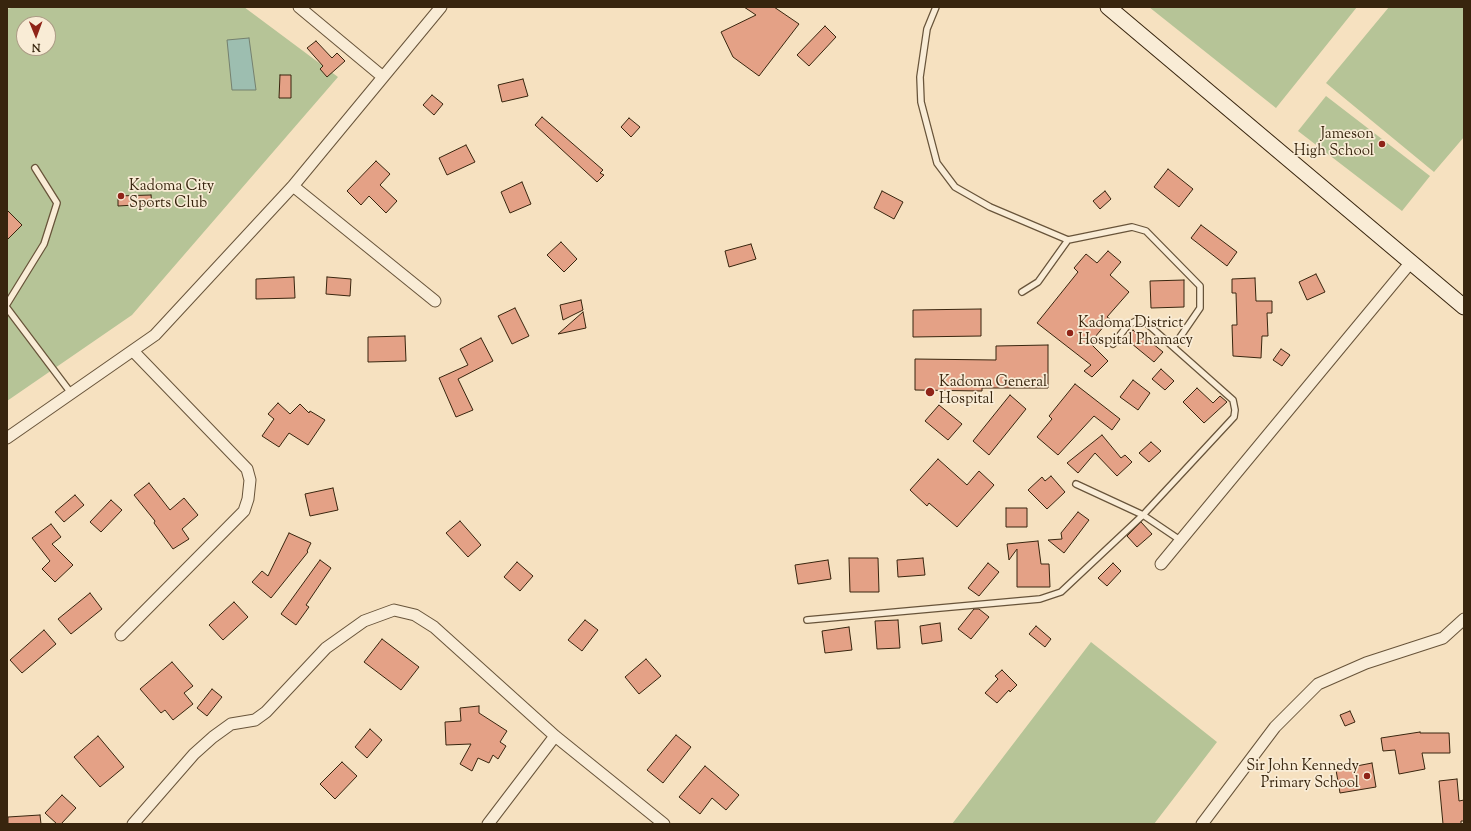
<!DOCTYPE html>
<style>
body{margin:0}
#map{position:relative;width:1471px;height:831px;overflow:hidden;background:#f6e1c0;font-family:"Sorts Mill Goudy",serif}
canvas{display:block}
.frame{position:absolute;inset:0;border:8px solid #38250e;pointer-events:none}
.north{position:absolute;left:16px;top:16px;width:40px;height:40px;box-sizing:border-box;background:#f9ecd6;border:1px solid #ac9c86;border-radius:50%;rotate:179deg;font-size:11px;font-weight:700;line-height:16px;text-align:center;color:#38250e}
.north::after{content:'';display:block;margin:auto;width:14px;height:18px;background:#8f2418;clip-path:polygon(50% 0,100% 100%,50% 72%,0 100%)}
</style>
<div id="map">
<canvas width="1471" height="831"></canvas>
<div class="frame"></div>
<div class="north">N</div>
</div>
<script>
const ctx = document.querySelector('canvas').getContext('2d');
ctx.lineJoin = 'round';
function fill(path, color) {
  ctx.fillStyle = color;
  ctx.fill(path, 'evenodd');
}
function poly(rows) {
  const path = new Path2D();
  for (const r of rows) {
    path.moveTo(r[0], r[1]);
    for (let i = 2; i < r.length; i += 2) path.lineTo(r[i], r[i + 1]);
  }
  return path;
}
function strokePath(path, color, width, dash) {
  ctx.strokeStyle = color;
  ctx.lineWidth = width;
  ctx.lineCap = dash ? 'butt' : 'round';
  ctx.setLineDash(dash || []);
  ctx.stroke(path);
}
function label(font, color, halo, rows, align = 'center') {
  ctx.font = font + ' "Sorts Mill Goudy",serif';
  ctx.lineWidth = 3.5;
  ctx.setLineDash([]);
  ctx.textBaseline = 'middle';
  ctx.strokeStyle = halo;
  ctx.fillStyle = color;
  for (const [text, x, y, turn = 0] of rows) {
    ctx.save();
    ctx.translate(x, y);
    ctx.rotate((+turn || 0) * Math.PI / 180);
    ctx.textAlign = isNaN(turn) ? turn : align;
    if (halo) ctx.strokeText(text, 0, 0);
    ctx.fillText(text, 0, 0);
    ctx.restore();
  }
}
const green = poly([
 [15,7,244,7,338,77,132,315,7,401,7,9],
 [24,24,48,24,48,48,24,48],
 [1149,7,1357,7,1276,108],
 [1389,7,1464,7,1464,137,1434,172,1326,83],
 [1326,96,1430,176,1402,211,1298,131],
 [1091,642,1217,742,1154,824,952,824]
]);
const water = poly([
 [249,38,256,90,232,90,227,40,249,38]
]);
const building = poly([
 [744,7,774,7,799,24,759,76,733,57,721,32,756,15,744,7],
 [825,26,836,37,809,66,797,55,825,26],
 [316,41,332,58,337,53,345,61,327,77,320,69,323,66,307,48,316,41],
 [280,75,291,75,291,98,279,98,280,75],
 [523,79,528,96,502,102,498,85,523,79],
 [432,95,443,104,434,115,423,105,432,95],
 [542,117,603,170,600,173,604,175,597,182,535,125,542,117],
 [629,118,640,127,631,137,621,127,629,118],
 [466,145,475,162,447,175,439,158,466,145],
 [376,161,390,174,380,185,397,201,386,213,369,196,361,205,347,191,376,161],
 [1168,169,1193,189,1179,207,1154,187,1168,169],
 [522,182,531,204,510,213,501,192,522,182],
 [882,191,903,202,894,219,874,208,882,191],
 [1105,191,1111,199,1100,209,1093,201,1105,191],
 [151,195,152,204,118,206,118,196,151,195],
 [7,210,22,225,7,240,7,210],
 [1201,225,1237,252,1227,266,1191,238,1201,225],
 [561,242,577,259,564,272,547,255,561,242],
 [751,244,756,259,729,267,725,251,751,244],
 [1108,251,1121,262,1110,275,1129,292,1107,317,1110,319,1095,337,1097,338,1092,345,1108,361,1092,377,1084,371,1091,365,1037,323,1078,272,1074,268,1086,254,1097,263,1108,251],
 [1316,274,1325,292,1307,300,1299,282,1316,274],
 [294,277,295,298,256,299,256,279,294,277],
 [327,277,351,279,350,296,326,294,327,277],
 [1255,278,1256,301,1272,301,1272,313,1267,313,1268,336,1262,336,1261,358,1233,356,1232,325,1237,325,1236,293,1232,293,1232,279,1255,278],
 [1184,280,1184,307,1151,308,1150,281,1184,280],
 [581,300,583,310,563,320,560,305,581,300],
 [515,308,529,336,512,344,498,316,515,308],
 [981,309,981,336,913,337,913,310,981,309],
 [583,312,586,328,558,334,583,312],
 [1133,330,1145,341,1147,339,1163,352,1154,362,1126,339,1133,330],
 [405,336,406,361,368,362,368,337,405,336],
 [481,338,493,361,458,379,473,410,456,417,439,378,468,365,460,349,481,338],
 [1048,345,1048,388,982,388,982,391,915,390,915,359,996,360,996,346,1048,345],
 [1281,349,1290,355,1282,366,1273,360,1281,349],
 [1161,369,1174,381,1165,390,1152,379,1161,369],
 [1133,380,1150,393,1138,410,1120,397,1133,380],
 [1075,384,1120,419,1112,430,1094,416,1058,455,1037,437,1052,419,1049,416,1075,384],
 [1197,388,1213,403,1220,396,1227,402,1204,423,1183,402,1197,388],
 [1010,395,1026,409,989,455,973,441,1010,395],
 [278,403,290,414,300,404,309,413,310,411,325,420,308,445,289,433,279,447,262,436,274,419,268,414,278,403],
 [939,405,962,424,948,440,925,421,939,405],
 [1102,435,1121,458,1125,455,1132,462,1117,476,1095,453,1078,473,1067,463,1102,435],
 [1151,442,1161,451,1149,462,1139,453,1151,442],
 [938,459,967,485,979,471,994,485,957,527,929,503,927,506,910,490,938,459],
 [1051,476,1065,492,1047,509,1028,490,1042,477,1045,481,1051,476],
 [149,483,170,510,184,498,198,515,182,529,189,539,173,549,154,523,155,521,134,495,149,483],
 [333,488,338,510,310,516,305,494,333,488],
 [75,495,84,505,64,522,55,512,75,495],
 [111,500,122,510,101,532,90,522,111,500],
 [1006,508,1027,508,1027,527,1006,527,1006,508],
 [1078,512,1089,520,1064,553,1048,540,1062,539,1061,533,1078,512],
 [460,521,481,545,468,557,446,533,460,521],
 [1141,522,1152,534,1137,547,1127,536,1141,522],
 [51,524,61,537,52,544,73,565,55,582,42,569,50,561,32,538,51,524],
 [289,533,311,543,307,551,308,552,271,598,252,582,262,571,268,576,289,533],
 [1038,541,1041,564,1049,564,1050,587,1017,587,1017,549,1009,560,1007,544,1038,541],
 [849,558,878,558,879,592,850,592,849,558],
 [923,558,925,575,898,577,897,560,923,558],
 [320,560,331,568,306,605,309,607,296,625,281,614,320,560],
 [828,560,831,579,798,584,795,565,828,560],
 [517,562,533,576,520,591,504,577,517,562],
 [988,563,999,572,979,596,968,588,988,563],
 [1113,563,1121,571,1107,586,1098,578,1113,563],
 [90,593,102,609,71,634,58,619,90,593],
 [234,602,248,617,223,640,209,625,234,602],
 [974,609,979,609,989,617,971,639,958,629,974,609],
 [585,620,598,630,582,651,568,640,585,620],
 [898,620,900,648,877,649,875,621,898,620],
 [940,623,942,641,922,644,920,626,940,623],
 [1036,626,1051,639,1045,647,1029,634,1036,626],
 [849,627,852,650,825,653,822,631,849,627],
 [44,630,56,644,22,673,10,660,44,630],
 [382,639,419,667,401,690,364,662,382,639],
 [646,659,661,676,639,694,625,677,646,659],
 [172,662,193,686,184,693,193,704,173,720,165,710,161,713,140,689,172,662],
 [1002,670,1017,685,1010,692,1009,690,997,703,985,693,998,679,995,676,1002,670],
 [212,689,222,697,207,716,197,708,212,689],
 [479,706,479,713,507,731,500,742,506,746,498,759,493,755,489,763,478,758,472,771,460,764,471,744,446,745,445,722,461,721,460,708,479,706],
 [1350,711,1355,722,1345,726,1340,715,1350,711],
 [370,729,382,740,367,758,355,747,370,729],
 [1420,732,1420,733,1449,733,1450,753,1422,753,1425,769,1399,774,1395,750,1383,751,1381,738,1420,732],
 [676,735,691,747,663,783,647,770,676,735],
 [98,736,124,767,100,787,74,757,98,736],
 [342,762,357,776,335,799,320,784,342,762],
 [1372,763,1376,787,1340,793,1336,770,1372,763],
 [705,766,739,795,726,810,712,798,700,814,679,797,705,766],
 [1457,779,1459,801,1464,800,1464,821,1461,821,1461,824,1443,824,1439,781,1457,779],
 [62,795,76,808,61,824,57,824,45,813,62,795],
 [40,815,41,824,8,824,8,817,40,815]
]);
const lane = poly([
 [936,7,927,29,920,77,921,102,937,163,955,187,990,207,1068,240],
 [1022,292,1038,282,1068,240,1132,227,1146,231,1200,286,1200,308,1174,346],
 [7,304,44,244,57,203,35,168],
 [7,308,71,393],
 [1076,484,1143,515,1180,540],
 [807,620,1040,599,1061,592,1143,515,1234,417,1235,410,1233,400,1144,321,1136,321,1128,325,1113,344]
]);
const street = poly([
 [299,7,383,77],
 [293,186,435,301],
 [7,438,155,335,293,186,441,7],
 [1161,564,1411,262],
 [121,635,244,511,248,499,250,480,247,469,134,352],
 [133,824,194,754,213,737,231,724,255,720,266,712,326,648,364,621,394,610,415,615,434,627,555,736,664,824],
 [488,824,555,736],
 [1202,824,1275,727,1318,684,1366,663,1443,638,1464,619]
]);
const secondary = poly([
 [1108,7,1464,307]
]);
const markers = [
 [1382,144,4,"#8f2418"],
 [121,196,4,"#8f2418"],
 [1070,333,4,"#8f2418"],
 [930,392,5,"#8f2418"],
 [1367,776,4,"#8f2418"]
];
const poiNames = [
 ["Jameson",1374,135,"right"],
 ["High School",1374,152,"right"],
 ["Kadoma City",129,187],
 ["Sports Club",129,204],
 ["Kadoma District",1078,324],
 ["Hospital Phamacy",1078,341],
 ["Kadoma General",939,383],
 ["Hospital",939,400],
 ["Sir John Kennedy",1359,767,"right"],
 ["Primary School",1359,784,"right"]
];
fill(green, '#b6c497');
fill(water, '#9dbeb0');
strokePath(water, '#75816f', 1);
fill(building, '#e4a186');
strokePath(building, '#38250e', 1);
strokePath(lane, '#68543a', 8);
strokePath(street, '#68543a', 13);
strokePath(secondary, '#38250e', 17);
strokePath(lane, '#f9ecd6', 5.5);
strokePath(street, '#f9ecd6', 11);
strokePath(secondary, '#f9ecd6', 15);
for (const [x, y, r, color] of markers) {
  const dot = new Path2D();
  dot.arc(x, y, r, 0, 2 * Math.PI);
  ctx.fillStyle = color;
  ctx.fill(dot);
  strokePath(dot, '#f9ecd6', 1.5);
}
label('15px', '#38250e', '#f9ecd6', poiNames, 'left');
</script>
